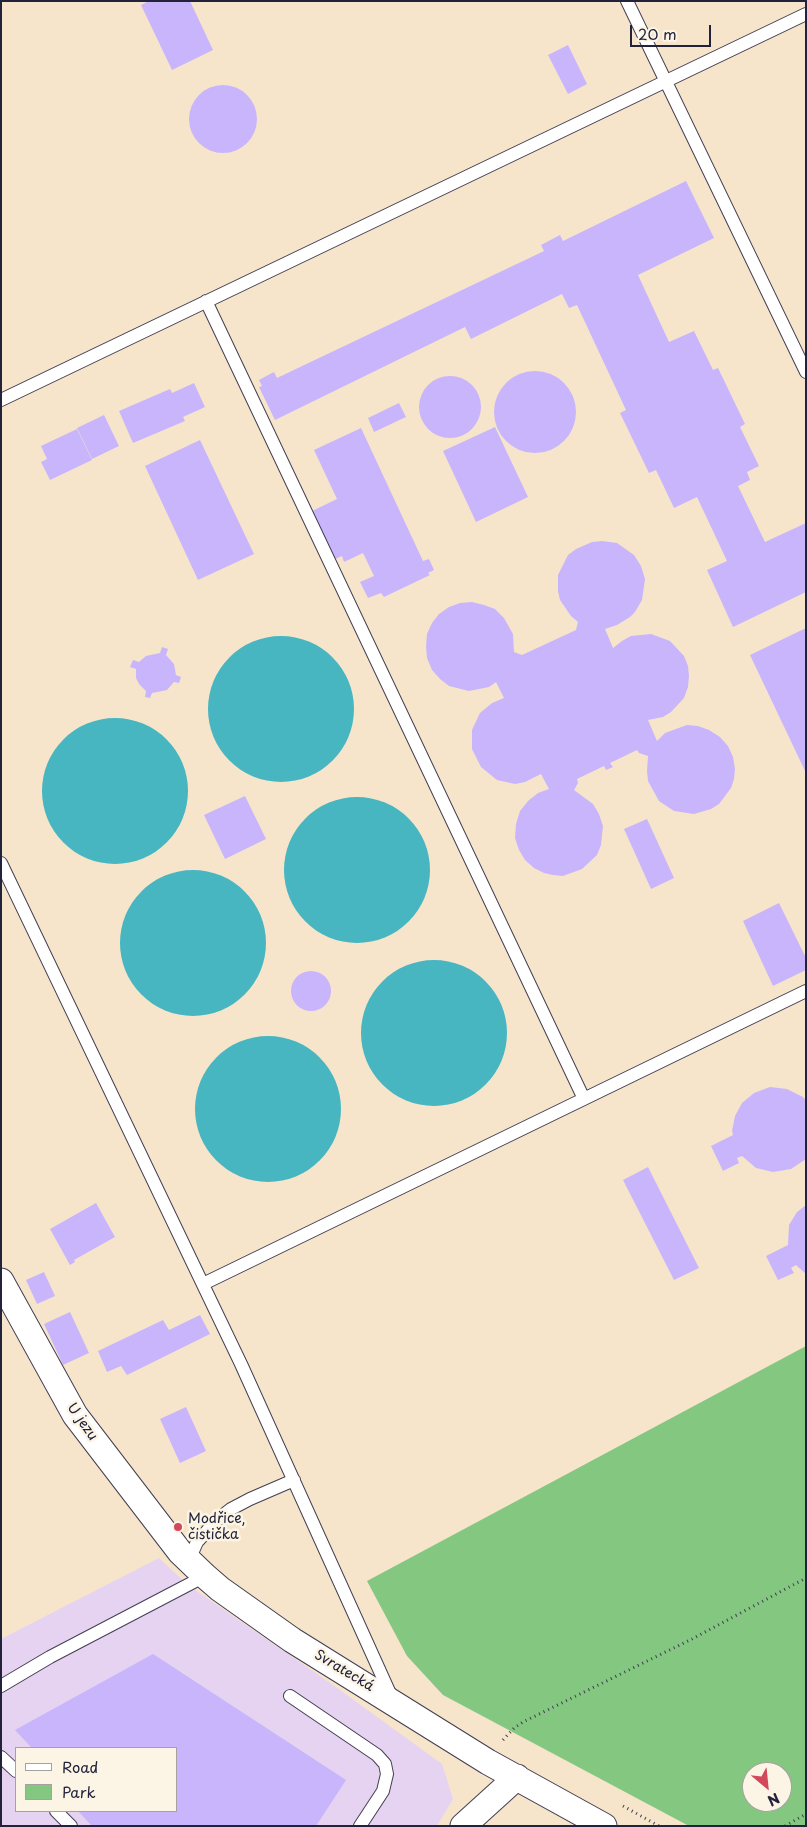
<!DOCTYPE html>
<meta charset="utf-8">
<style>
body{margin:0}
#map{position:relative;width:807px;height:1827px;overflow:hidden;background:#f6e5cb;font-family:"Playpen Sans",sans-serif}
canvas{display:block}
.frame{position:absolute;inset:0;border:2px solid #22223b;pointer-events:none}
.legend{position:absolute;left:15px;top:1747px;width:162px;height:65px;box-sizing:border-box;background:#fcf5e5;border:1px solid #a5a1a1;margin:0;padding:6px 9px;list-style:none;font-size:15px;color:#22223b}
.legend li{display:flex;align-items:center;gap:10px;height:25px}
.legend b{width:25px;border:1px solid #a5a1a1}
.north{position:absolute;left:742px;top:1762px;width:50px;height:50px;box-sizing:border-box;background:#fcf5e5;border:1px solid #a5a1a1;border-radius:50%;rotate:152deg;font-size:14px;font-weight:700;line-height:20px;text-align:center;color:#22223b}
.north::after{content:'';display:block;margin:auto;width:18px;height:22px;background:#d1495b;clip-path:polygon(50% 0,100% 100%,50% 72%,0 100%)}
.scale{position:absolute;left:630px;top:25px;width:81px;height:22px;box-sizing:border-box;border:2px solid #22223b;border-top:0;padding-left:6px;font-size:15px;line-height:18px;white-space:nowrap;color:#22223b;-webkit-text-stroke:4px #fcf5e5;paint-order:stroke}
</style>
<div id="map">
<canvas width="807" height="1827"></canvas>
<div class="frame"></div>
<ul class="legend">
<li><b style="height:6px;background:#fff"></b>Road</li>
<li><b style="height:14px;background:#83c781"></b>Park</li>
</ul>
<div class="north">N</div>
<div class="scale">20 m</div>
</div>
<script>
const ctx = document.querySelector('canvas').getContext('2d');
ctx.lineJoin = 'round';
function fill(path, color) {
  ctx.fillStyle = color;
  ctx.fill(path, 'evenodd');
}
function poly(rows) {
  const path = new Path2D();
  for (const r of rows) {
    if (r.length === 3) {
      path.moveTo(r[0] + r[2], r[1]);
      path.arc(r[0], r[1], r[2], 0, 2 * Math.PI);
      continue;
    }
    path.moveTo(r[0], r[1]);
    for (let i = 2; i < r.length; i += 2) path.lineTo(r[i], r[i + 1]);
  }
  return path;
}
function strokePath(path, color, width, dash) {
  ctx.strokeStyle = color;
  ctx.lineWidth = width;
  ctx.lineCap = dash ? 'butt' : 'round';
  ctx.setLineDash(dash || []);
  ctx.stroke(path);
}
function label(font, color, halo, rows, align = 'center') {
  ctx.font = font + ' "Playpen Sans",sans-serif';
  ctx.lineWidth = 5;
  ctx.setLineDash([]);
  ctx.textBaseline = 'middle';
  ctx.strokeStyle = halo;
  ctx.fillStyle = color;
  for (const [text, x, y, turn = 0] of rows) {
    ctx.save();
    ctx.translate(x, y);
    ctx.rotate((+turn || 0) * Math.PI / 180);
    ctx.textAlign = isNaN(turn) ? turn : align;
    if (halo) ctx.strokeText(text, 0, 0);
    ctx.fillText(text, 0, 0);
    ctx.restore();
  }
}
const built = poly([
 [159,1558,188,1585,336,1687,442,1764,453,1799,437,1826,1,1826,1,1639],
 [16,1748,176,1748,176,1811,16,1811]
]);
const green = poly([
 [806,1346,806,1826,689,1826,443,1695,407,1656,367,1581],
 [752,1772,782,1772,782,1802,752,1802]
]);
const water = poly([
 [281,709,73],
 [115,791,73],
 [357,870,73],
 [193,943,73],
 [434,1033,73],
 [268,1109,73]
]);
const building = poly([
 [149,1,190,1,213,50,172,70,141,5],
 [568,45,587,84,568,94,548,55],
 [223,119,34],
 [686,181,714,238,638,275,669,342,694,331,713,370,718,368,745,424,740,427,759,466,747,472,750,480,738,486,765,542,806,523,806,592,733,627,707,570,727,561,697,497,674,508,656,470,649,473,620,413,626,410,577,305,569,308,562,294,471,339,465,327,275,420,259,387,262,386,259,380,274,372,277,378,542,252,544,251,541,245,560,235,563,241],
 [535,412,41],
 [450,407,31],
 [194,383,205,407,183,417,185,421,133,443,119,411,170,389,172,393],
 [399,403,406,417,374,432,368,418],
 [104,415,119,446,92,459,77,428],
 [495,427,528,497,476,522,443,451],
 [361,428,423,561,429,559,434,570,428,573,430,575,384,597,381,593,368,598,360,582,374,576,363,553,344,562,342,556,333,560,310,512,337,499,314,450],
 [77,429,92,460,50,480,41,462,47,459,41,446],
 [200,440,254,554,198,580,145,466],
 [602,541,617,543,634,555,641,566,645,579,642,600,635,612,630,617,617,625,605,629,613,648,622,641,631,636,651,634,670,641,684,656,688,666,689,676,688,687,684,698,671,712,663,717,648,720,657,741,665,733,687,725,698,726,709,730,720,737,728,746,733,757,735,769,734,779,731,788,719,804,711,809,694,814,674,811,659,801,648,781,647,771,648,756,639,753,637,750,610,763,613,767,606,770,604,766,577,779,578,783,574,790,593,804,599,814,603,826,601,845,597,855,582,869,563,876,553,875,544,873,534,868,525,860,519,850,515,838,516,824,520,811,528,801,538,793,549,789,541,774,525,782,515,784,497,780,481,767,472,749,472,730,480,713,492,703,504,698,496,682,489,687,469,691,449,686,440,679,432,670,427,658,426,646,427,634,432,623,439,614,449,607,460,603,472,602,484,605,495,609,504,618,513,634,514,652,522,655,576,630,578,622,571,616,560,600,558,591,558,575,568,555,576,549,592,542],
 [806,628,806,773,750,655],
 [162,647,168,649,166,655,174,664,176,675,181,677,179,683,174,682,167,690,152,693,150,698,145,697,146,691,139,684,136,678,136,669,130,667,133,660,139,662,146,656,160,653],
 [245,796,266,839,225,859,204,815],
 [647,819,674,878,651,889,624,829],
 [779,903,806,958,806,970,773,986,743,921],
 [311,991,20],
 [770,1087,787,1089,803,1097,806,1101,806,1159,791,1169,773,1172,756,1168,742,1156,737,1158,739,1163,723,1171,711,1146,733,1135,732,1131,735,1116,742,1103,754,1093],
 [648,1167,699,1268,674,1280,623,1180],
 [96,1203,115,1237,74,1260,75,1262,70,1265,50,1229],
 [806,1205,806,1274,796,1265,791,1268,794,1273,778,1280,766,1256,788,1245,789,1225,797,1212],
 [44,1272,55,1296,37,1304,26,1280],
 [70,1312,89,1353,63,1365,44,1324],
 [200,1315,210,1334,127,1375,121,1366,107,1372,98,1351,163,1320,169,1330],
 [186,1407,206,1451,180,1463,160,1419],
 [153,1654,346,1780,316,1826,92,1826,78,1811,176,1811,176,1748,32,1748,15,1730]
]);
const path = poly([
 [503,1740,514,1728,523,1722,692,1639,806,1578],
 [623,1806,659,1826],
 [785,1826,806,1814]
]);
const service = poly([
 [627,1,806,372],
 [206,301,584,1099],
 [1,400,806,14],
 [1,863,241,1364,392,1698],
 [203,1284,806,991],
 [189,1560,197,1542,217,1520,231,1509,250,1499,294,1480],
 [1,1686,50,1657,205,1576],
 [290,1696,377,1755,385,1764,387,1774,383,1791,360,1826],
 [1,1757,16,1771],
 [56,1811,71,1826]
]);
const minor = poly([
 [1,1281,75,1415,180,1552,205,1576,220,1589,292,1640,488,1762,604,1826],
 [463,1826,517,1777]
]);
const markers = [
 [178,1527,5,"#d1495b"]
];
const streetNames = [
 ["U jezu",82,1422,55],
 ["Svratecká",344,1671,31]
];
const poiNames = [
 ["Modřice,",188,1519],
 ["čistička",188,1535]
];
fill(built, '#e5d3f1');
fill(green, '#83c781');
fill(water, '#48b6c1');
fill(building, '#c8b5fc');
strokePath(service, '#423f51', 14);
strokePath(minor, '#423f51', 27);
strokePath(path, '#423f51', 3, [1, 4]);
strokePath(service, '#fff', 12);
strokePath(minor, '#fff', 25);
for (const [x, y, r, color] of markers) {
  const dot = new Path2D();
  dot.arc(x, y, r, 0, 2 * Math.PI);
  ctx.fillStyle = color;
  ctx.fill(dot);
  strokePath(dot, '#fcf5e5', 2);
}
label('14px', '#22223b', '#fcf5e5', streetNames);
label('14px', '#22223b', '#fcf5e5', poiNames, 'left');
</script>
